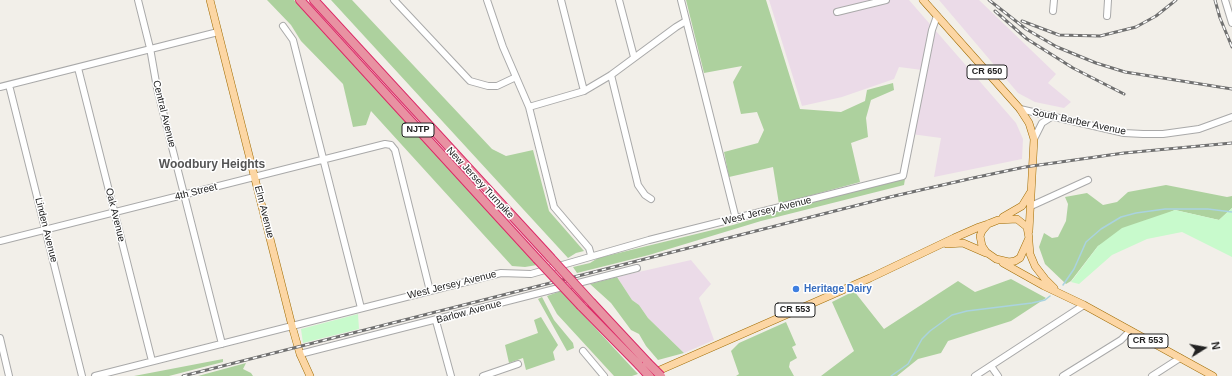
<!DOCTYPE html>
<style>
body{margin:0}
#map{position:relative;width:1232px;height:376px;overflow:hidden;background:#f2efe9;font-family:Helvetica,sans-serif}
canvas{display:block}
.north{position:absolute;left:1184px;top:328px;width:40px;height:40px;-webkit-text-stroke:3px #fff;paint-order:stroke;rotate:79deg;font-size:11px;font-weight:700;line-height:16px;text-align:center;color:#222}
.north::after{content:'';display:block;margin:auto;width:14px;height:18px;background:#222;clip-path:polygon(50% 0,100% 100%,50% 72%,0 100%)}
</style>
<div id="map">
<canvas width="1232" height="376"></canvas>
<div class="north">N</div>
</div>
<script>
const ctx = document.querySelector('canvas').getContext('2d');
ctx.lineJoin = 'round';
function fill(path, color) {
  ctx.fillStyle = color;
  ctx.fill(path, 'evenodd');
}
function poly(rows) {
  const path = new Path2D();
  for (const r of rows) {
    path.moveTo(r[0], r[1]);
    for (let i = 2; i < r.length; i += 2) path.lineTo(r[i], r[i + 1]);
  }
  return path;
}
function strokePath(path, color, width, dash) {
  ctx.strokeStyle = color;
  ctx.lineWidth = width;
  ctx.lineCap = dash ? 'butt' : 'round';
  ctx.setLineDash(dash || []);
  ctx.stroke(path);
}
function label(font, color, halo, rows, align = 'center') {
  ctx.font = font + ' Helvetica,sans-serif';
  ctx.lineWidth = 3;
  ctx.setLineDash([]);
  ctx.textBaseline = 'middle';
  ctx.strokeStyle = halo;
  ctx.fillStyle = color;
  for (const [text, x, y, turn = 0] of rows) {
    ctx.save();
    ctx.translate(x, y);
    ctx.rotate((+turn || 0) * Math.PI / 180);
    ctx.textAlign = isNaN(turn) ? turn : align;
    if (halo) ctx.strokeText(text, 0, 0);
    ctx.fillText(text, 0, 0);
    ctx.restore();
  }
}
const industrial = poly([
 [769,0,909,0,1016,123,1023,139,1022,159,934,177,941,138,911,134,922,70,899,67,894,79,842,97,802,106],
 [939,0,979,0,1056,74,1048,83,1071,102,1064,108,1035,102,1018,93],
 [691,260,711,284,699,298,714,340,684,353,648,318,639,305,632,300,617,277]
]);
const forest = poly([
 [267,0,294,0,537,265,525,267,512,266,371,111,366,125,353,127,343,84,301,41,291,25],
 [331,0,352,0,492,149,506,156,533,150,549,211,584,251,576,253,568,258],
 [686,0,766,0,800,109,841,112,865,101,867,90,893,83,894,90,871,100,866,118,868,137,851,143,860,182,779,204,773,167,729,177,724,152,758,143,764,130,757,112,741,114,733,82,742,66,704,73],
 [905,179,904,185,761,221,649,255,577,273,573,267,590,263,598,258,733,225,786,209],
 [1166,185,1227,197,1232,196,1232,208,1219,220,1175,210,1098,246,1071,281,1066,284,1045,264,1039,247,1044,233,1052,238,1058,237,1066,221,1068,204,1065,197,1087,193,1103,205,1117,202,1128,192],
 [617,277,632,300,639,305,648,318,684,353,658,360,646,346,639,334,631,330,611,303,590,284],
 [1011,279,1046,298,1011,321,948,341,941,353,918,359,897,376,821,376,854,351,832,302,854,291,884,329,958,281,975,292],
 [561,291,638,374,632,376,614,376,557,314,547,296],
 [542,297,554,320,573,343,574,348,567,351,538,299],
 [541,317,558,345,553,352,555,360,526,370,523,358,509,363,505,345,538,333,534,320],
 [786,322,796,345,792,347,797,358,790,362,789,367,794,376,736,376,739,374,731,351,739,343],
 [223,359,223,362,169,376,134,376],
 [246,363,243,369,251,373,253,376,198,376]
]);
const park = poly([
 [1232,208,1232,257,1182,232,1147,239,1112,255,1079,284,1071,282,1098,246,1122,228,1175,210,1219,220],
 [358,314,359,329,303,343,301,329]
]);
const stream = poly([
 [1063,285,1074,269,1086,242,1101,229,1121,217,1136,213,1165,209,1208,209,1232,212],
 [891,376,908,364,922,339,930,331,952,315,967,311,1032,303,1045,300,1050,296]
]);
const minor = poly([
 [138,0,150,48,157,88,222,344],
 [394,0,470,81,488,86,497,86,516,77],
 [487,0,503,47,529,107,554,207,589,248,591,255],
 [561,0,584,91],
 [619,0,634,57],
 [681,0,736,219],
 [1225,0,1232,23],
 [1053,11,1054,0],
 [837,12,886,0],
 [1107,16,1108,0],
 [283,26,293,40,361,308],
 [78,68,152,361],
 [611,75,638,185,645,195,651,199],
 [9,85,82,376],
 [0,87,218,32],
 [529,107,584,91,611,75,676,27,686,21],
 [1020,109,1124,133,1143,134,1163,134,1199,129,1232,117],
 [1034,139,1042,123,1053,116],
 [1031,206,1088,180],
 [0,241,385,144,391,145,395,150,430,291],
 [436,321,451,376],
 [0,338,9,376],
 [583,351,604,376],
 [300,354,637,268],
 [991,366,998,376],
 [95,376,501,273,531,274,649,240,903,176,932,30,937,16],
 [483,376,518,364],
 [975,376,1084,305],
 [1063,376,1121,340,1130,331],
 [1152,376,1180,358]
]);
const major = poly([
 [210,0,292,326,300,354,310,376],
 [923,0,1020,109,1029,123,1034,139,1029,231],
 [1003,217,1022,206,1030,193],
 [1029,242,1030,254,1035,266,1045,279,1054,288],
 [947,244,963,243,986,253],
 [1003,263,1044,286,1084,305,1213,376],
 [651,374,870,278,954,238,979,227,988,224,998,220,1017,219,1027,227,1029,238,1020,258,1015,261,1009,262,996,259,986,252,982,246,980,236,982,231,988,224]
]);
const highway = poly([
 [300,0,537,259],
 [314,0,550,257],
 [592,303,647,362],
 [581,306,639,365]
]);
const rail = poly([
 [989,0,1026,29,1057,47,1096,63,1125,72,1232,89],
 [1215,0,1220,18,1232,47],
 [995,11,1027,39,1073,68,1124,94],
 [1022,21,1059,35,1100,36,1136,27,1156,16,1176,0],
 [183,376,890,197,973,178,1025,167,1124,153,1232,143]
]);
const highwayBridge = poly([
 [550,257,592,303],
 [537,259,581,306],
 [647,362,661,376],
 [639,365,649,376]
]);
const markers = [
 [796,289,4,"#3f7fe0"]
];
const shields = [
 [987,72,40],
 [418,130,32],
 [795,310,40],
 [1148,341,40]
];
const shieldNames = [
 ["CR 650",987,72],
 ["NJTP",418,130],
 ["CR 553",795,310],
 ["CR 553",1148,341]
];
const streetNames = [
 ["Central Avenue",164,114,76],
 ["South Barber Avenue",1079,122,12],
 ["New Jersey Turnpike",480,183,47],
 ["4th Street",196,192,-14],
 ["West Jersey Avenue",767,211,-14],
 ["Elm Avenue",264,212,76],
 ["Oak Avenue",115,215,76],
 ["Linden Avenue",46,230,76],
 ["West Jersey Avenue",452,285,-14],
 ["Barlow Avenue",469,312,-15]
];
const shopNames = [
 ["Heritage Dairy",804,289]
];
const quarterNames = [
 ["Woodbury Heights",212,165]
];
fill(industrial, '#ebdbe8');
fill(forest, '#add19e');
fill(park, '#c8facc');
strokePath(stream, '#aad3df', 1.5);
strokePath(minor, '#a9a9a9', 8);
strokePath(major, '#a06b00', 8);
strokePath(highway, '#dc2a67', 10);
strokePath(minor, '#fff', 6);
strokePath(major, '#fcd6a4', 7);
strokePath(highway, '#e892a2', 8);
strokePath(rail, '#707070', 3);
strokePath(rail, '#fff', 1.5, [4.5]);
strokePath(highwayBridge, '#dc2a67', 10, []);
strokePath(highwayBridge, '#e892a2', 8);
for (const [x, y, r, color] of markers) {
  const dot = new Path2D();
  dot.arc(x, y, r, 0, 2 * Math.PI);
  ctx.fillStyle = color;
  ctx.fill(dot);
  strokePath(dot, '#fff', 1.5);
}
for (const [x, y, w] of shields) {
  const box = new Path2D();
  box.roundRect(x - w / 2, y - 7, w, 14, 3);
  ctx.fillStyle = '#fff';
  ctx.fill(box);
  strokePath(box, '#222', 1);
}
label('bold 9px', '#222', null, shieldNames);
label('10px', '#222', '#fff', streetNames);
label('bold 10px', '#366cbe', '#fff', shopNames, 'left');
label('bold 12px', '#555', '#fff', quarterNames);
</script>
